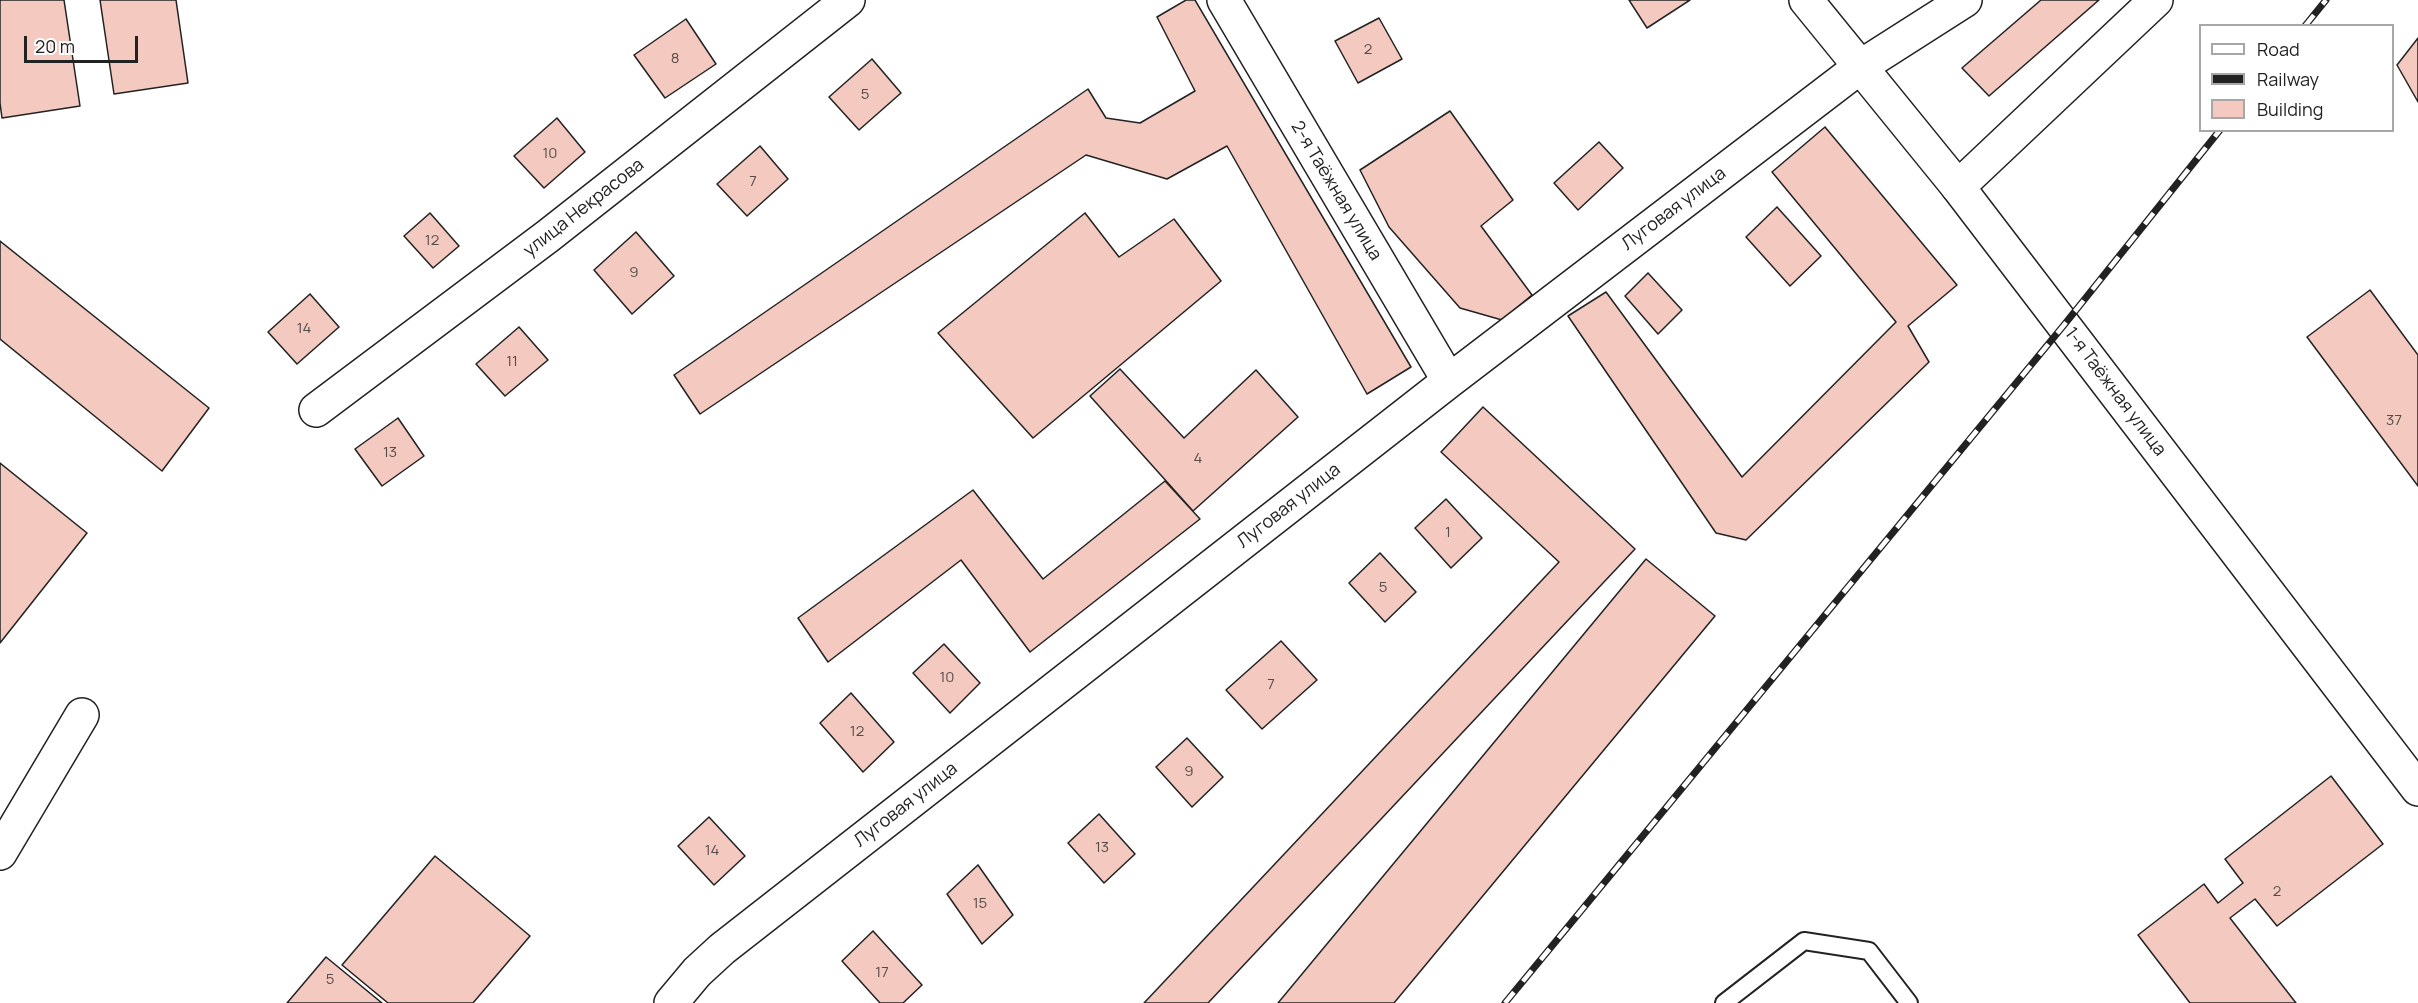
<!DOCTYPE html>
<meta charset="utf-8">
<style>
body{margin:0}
#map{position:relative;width:2418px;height:1003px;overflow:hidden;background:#fff;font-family:Manrope,sans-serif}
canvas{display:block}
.legend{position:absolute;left:2199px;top:24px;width:195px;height:108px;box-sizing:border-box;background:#fff;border:2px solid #a7a7a7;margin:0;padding:8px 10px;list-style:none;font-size:18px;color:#222}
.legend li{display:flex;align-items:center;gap:12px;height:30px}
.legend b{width:30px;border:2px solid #a7a7a7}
.scale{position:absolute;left:24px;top:36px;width:114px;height:27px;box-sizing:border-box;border:3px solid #222;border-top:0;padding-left:8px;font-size:18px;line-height:21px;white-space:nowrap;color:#222;-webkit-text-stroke:4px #fff;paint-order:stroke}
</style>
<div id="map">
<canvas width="2418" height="1003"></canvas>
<ul class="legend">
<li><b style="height:8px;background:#fff"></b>Road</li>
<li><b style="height:8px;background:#222"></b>Railway</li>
<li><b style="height:16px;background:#f3c9c0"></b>Building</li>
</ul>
<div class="scale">20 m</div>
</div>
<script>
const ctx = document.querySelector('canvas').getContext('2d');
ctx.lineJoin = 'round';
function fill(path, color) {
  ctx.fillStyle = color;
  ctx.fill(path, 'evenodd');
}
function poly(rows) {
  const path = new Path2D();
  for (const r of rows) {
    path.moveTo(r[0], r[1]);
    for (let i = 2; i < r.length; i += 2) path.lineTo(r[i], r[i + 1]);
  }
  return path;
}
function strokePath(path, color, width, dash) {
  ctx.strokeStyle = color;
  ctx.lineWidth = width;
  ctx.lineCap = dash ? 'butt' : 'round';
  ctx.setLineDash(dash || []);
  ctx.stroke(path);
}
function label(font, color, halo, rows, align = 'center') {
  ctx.font = font + ' Manrope,sans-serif';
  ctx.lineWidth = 4.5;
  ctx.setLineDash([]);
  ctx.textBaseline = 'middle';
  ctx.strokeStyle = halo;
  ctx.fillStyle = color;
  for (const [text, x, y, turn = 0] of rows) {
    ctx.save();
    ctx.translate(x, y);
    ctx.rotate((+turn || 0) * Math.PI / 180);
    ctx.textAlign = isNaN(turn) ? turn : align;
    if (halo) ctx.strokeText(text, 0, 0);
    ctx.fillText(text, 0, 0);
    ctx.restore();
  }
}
const building = poly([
 [0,0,64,0,80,106,2,118,0,103,0,0],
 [100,0,176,0,188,83,114,94,100,0],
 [1186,0,1195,0,1411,367,1367,394,1227,146,1167,179,1086,155,700,414,674,375,1088,89,1106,118,1140,123,1195,91,1157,17,1186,0],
 [1629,0,1690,0,1647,28,1629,0],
 [2041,0,2099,0,1989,96,1962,68,2041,0],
 [1379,18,1402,59,1358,83,1335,41,1379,18],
 [686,19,716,64,665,98,634,55,686,19],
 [2418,38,2418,102,2397,65,2418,38],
 [872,59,901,93,859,130,829,97,872,59],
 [1450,111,1513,200,1481,226,1532,295,1502,320,1460,308,1389,227,1360,170,1450,111],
 [557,118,585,152,544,188,514,156,557,118],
 [1825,127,1957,285,1908,326,1929,362,1746,540,1716,533,1568,316,1606,292,1742,477,1896,322,1772,172,1825,127],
 [1599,142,1623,168,1578,210,1554,183,1599,142],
 [760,146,788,179,747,216,717,184,760,146],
 [1777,207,1821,256,1790,286,1746,237,1777,207],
 [430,213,459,246,433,268,404,236,430,213],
 [1085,213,1119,257,1174,219,1221,281,1033,438,938,333,1085,213],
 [636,232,674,276,632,314,594,270,636,232],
 [0,241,209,408,162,471,0,339,0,241],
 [1648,273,1682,310,1658,334,1625,296,1648,273],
 [2370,290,2418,355,2418,486,2307,337,2370,290],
 [310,294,339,327,297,364,268,332,310,294],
 [519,327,548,360,505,396,476,364,519,327],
 [1120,369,1184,438,1256,370,1298,417,1193,511,1090,396,1120,369],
 [1483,407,1635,549,1208,1003,1144,1003,1559,562,1441,452,1483,407],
 [398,418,424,456,382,486,355,449,398,418],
 [0,463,87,533,0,643,0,463],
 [1165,481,1200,519,1030,652,961,560,828,662,798,618,973,490,1043,579,1165,481],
 [1446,499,1482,538,1451,568,1415,528,1446,499],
 [1380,553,1416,592,1385,622,1349,583,1380,553],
 [1646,559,1715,616,1394,1003,1278,1003,1646,559],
 [1281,641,1317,680,1262,729,1226,690,1281,641],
 [944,644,980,683,950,713,913,673,944,644],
 [851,693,894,742,863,772,820,723,851,693],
 [1187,738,1223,777,1192,807,1156,767,1187,738],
 [2331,776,2383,844,2277,926,2255,899,2230,918,2296,1003,2190,1003,2138,935,2204,884,2218,903,2243,883,2225,859,2331,776],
 [1099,814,1135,854,1104,883,1068,843,1099,814],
 [709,817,745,856,714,885,678,846,709,817],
 [435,856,530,936,473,1003,388,1003,342,965,435,856],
 [978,865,1013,915,982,944,947,894,978,865],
 [873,931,922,985,903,1003,880,1003,842,961,873,931],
 [326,957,382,1003,287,1003,326,957]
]);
const service = poly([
 [1724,1003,1804,941,1869,951,1909,1003]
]);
const minor = poly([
 [1224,0,1449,381],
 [1958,187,2156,0],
 [316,410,548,236,848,0],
 [0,853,82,715],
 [671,1003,697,972,722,949,1449,381,1860,67,1965,0]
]);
const tertiary = poly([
 [1806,0,1958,187,2418,789]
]);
const rail = poly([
 [2305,26,2326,0],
 [1505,1003,2064,325,2220,130]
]);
const numberNames = [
 ["2",1368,50],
 ["8",675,59],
 ["5",865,95],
 ["10",550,154],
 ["7",753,182],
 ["12",432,241],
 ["9",634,273],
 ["14",304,329],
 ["11",512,362],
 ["37",2394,421],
 ["13",390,453],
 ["4",1198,459],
 ["1",1448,533],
 ["5",1383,588],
 ["10",947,678],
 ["7",1271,685],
 ["12",857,732],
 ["9",1189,772],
 ["13",1102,848],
 ["14",712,851],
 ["2",2277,892],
 ["15",980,904],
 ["17",882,973],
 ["5",330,980]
];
const streetNames = [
 ["2-я Таёжная улица",1336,191,59],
 ["улица Некрасова",584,208,-38],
 ["Луговая улица",1674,209,-37],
 ["1-я Таёжная улица",2115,392,53],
 ["Луговая улица",1289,506,-38],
 ["Луговая улица",906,805,-38]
];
fill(building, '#f3c9c0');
strokePath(building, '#222', 1.5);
strokePath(service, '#222', 20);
strokePath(minor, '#222', 36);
strokePath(tertiary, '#222', 36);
strokePath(service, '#fff', 16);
strokePath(minor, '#fff', 33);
strokePath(tertiary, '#fff', 33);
strokePath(rail, '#222', 7);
strokePath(rail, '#fff', 4.5, [14]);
label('15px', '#564c4a', null, numberNames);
label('18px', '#222', '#fff', streetNames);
</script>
